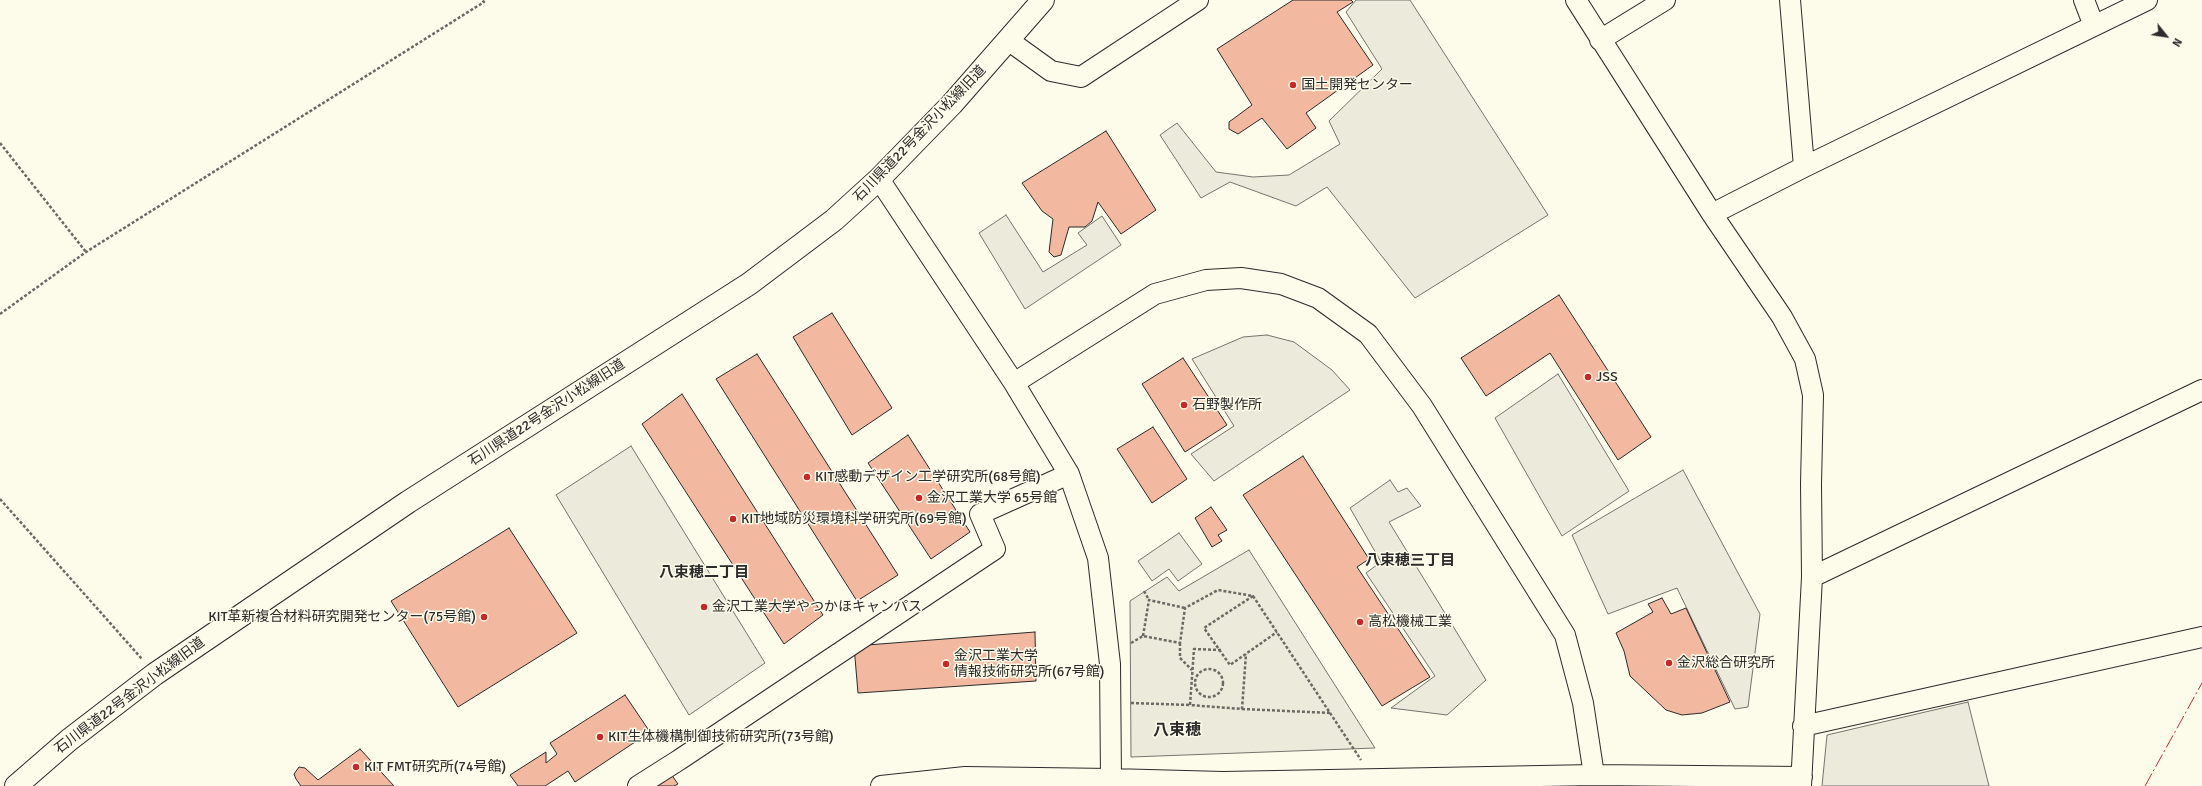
<!DOCTYPE html>
<meta charset="utf-8">
<style>
body{margin:0}
#map{position:relative;width:2202px;height:786px;overflow:hidden;background:#fdfbea;font-family:Signika,sans-serif}
canvas{display:block}
.north{position:absolute;left:2146px;top:16px;width:40px;height:40px;-webkit-text-stroke:3px #fdfbea;paint-order:stroke;rotate:120deg;font-size:11px;font-weight:700;line-height:16px;text-align:center;color:#2b2b2b}
.north::after{content:'';display:block;margin:auto;width:14px;height:18px;background:#2b2b2b;clip-path:polygon(50% 0,100% 100%,50% 72%,0 100%)}
</style>
<div id="map">
<canvas width="2202" height="786"></canvas>
<div class="north">N</div>
</div>
<script>
const ctx = document.querySelector('canvas').getContext('2d');
ctx.lineJoin = 'round';
function fill(path, color) {
  ctx.fillStyle = color;
  ctx.fill(path, 'evenodd');
}
function poly(rows) {
  const path = new Path2D();
  for (const r of rows) {
    if (r.length === 3) {
      path.moveTo(r[0] + r[2], r[1]);
      path.arc(r[0], r[1], r[2], 0, 2 * Math.PI);
      continue;
    }
    path.moveTo(r[0], r[1]);
    for (let i = 2; i < r.length; i += 2) path.lineTo(r[i], r[i + 1]);
  }
  return path;
}
function strokePath(path, color, width, dash) {
  ctx.strokeStyle = color;
  ctx.lineWidth = width;
  ctx.lineCap = dash ? 'butt' : 'round';
  ctx.setLineDash(dash || []);
  ctx.stroke(path);
}
function label(font, color, halo, rows, align = 'center') {
  ctx.font = font + ' Signika,"Noto Sans JP",sans-serif';
  ctx.lineWidth = 3;
  ctx.setLineDash([]);
  ctx.textBaseline = 'middle';
  ctx.strokeStyle = halo;
  ctx.fillStyle = color;
  for (const [text, x, y, turn = 0] of rows) {
    ctx.save();
    ctx.translate(x, y);
    ctx.rotate((+turn || 0) * Math.PI / 180);
    ctx.textAlign = isNaN(turn) ? turn : align;
    if (halo) ctx.strokeText(text, 0, 0);
    ctx.fillText(text, 0, 0);
    ctx.restore();
  }
}
const green = poly([
 [1249,550,1375,748,1131,757,1130,601,1167,577,1179,591,1249,550]
]);
const parking = poly([
 [1356,0,1410,0,1548,215,1415,298,1327,187,1296,206,1230,182,1201,198,1160,135,1177,123,1216,172,1253,177,1289,175,1340,144,1329,121,1382,69,1346,12,1356,0],
 [1006,215,1043,272,1087,245,1078,233,1102,216,1121,245,1025,309,979,233,1006,215],
 [1267,335,1294,342,1332,370,1350,390,1214,481,1191,454,1234,426,1192,359,1243,337,1267,335],
 [1558,374,1629,491,1562,536,1495,418,1558,374],
 [631,446,765,663,689,715,556,495,631,446],
 [1683,470,1760,614,1748,707,1735,709,1677,588,1608,614,1572,535,1683,470],
 [1390,480,1398,492,1407,488,1421,506,1389,522,1486,680,1447,715,1391,708,1435,676,1366,573,1381,562,1350,508,1390,480],
 [1179,533,1202,564,1178,581,1169,569,1152,581,1138,561,1179,533],
 [1968,702,1989,786,1822,786,1827,735,1968,702]
]);
const building = poly([
 [1293,0,1351,0,1353,2,1337,12,1373,65,1306,113,1316,128,1287,149,1262,118,1238,134,1229,129,1229,122,1252,105,1217,49,1293,0],
 [1106,131,1156,210,1121,234,1098,202,1092,221,1085,227,1069,227,1061,255,1054,257,1049,252,1053,219,1042,211,1022,183,1106,131],
 [1559,295,1651,437,1618,460,1550,353,1486,396,1461,358,1559,295],
 [832,313,892,408,852,435,793,337,832,313],
 [757,354,898,575,857,601,716,379,757,354],
 [1183,358,1227,425,1185,452,1142,384,1183,358],
 [682,394,823,615,784,644,642,424,682,394],
 [1153,427,1187,479,1152,503,1117,449,1153,427],
 [908,435,970,532,931,559,868,463,908,435],
 [1303,456,1369,559,1357,567,1430,677,1382,706,1243,495,1303,456],
 [1211,507,1227,530,1218,535,1222,541,1212,547,1195,518,1211,507],
 [509,528,577,633,458,707,391,601,509,528],
 [1662,598,1671,614,1686,608,1730,702,1702,713,1682,715,1666,710,1630,676,1624,651,1616,633,1653,612,1648,604,1662,598],
 [1035,632,1036,681,858,693,854,646,1035,632],
 [625,695,650,732,575,782,568,771,545,786,518,786,510,775,546,752,546,763,557,754,550,743,625,695],
 [360,749,394,786,301,786,296,779,294,774,299,767,305,768,318,780,360,749],
 [669,771,678,784,674,786,647,786,669,771]
]);
const path = poly([
 [0,143,86,252],
 [0,314,86,252,484,2,482,0],
 [0,499,142,659],
 [1144,591,1149,600],
 [1253,596,1204,628,1230,665,1277,632],
 [1143,636,1149,600,1185,608],
 [1131,643,1143,636,1180,643,1185,608,1218,590,1253,596,1361,760],
 [1180,643,1180,658,1192,670],
 [1221,650,1194,649,1190,705,1242,709,1246,654],
 [1209,683,14],
 [1131,703,1190,705],
 [1242,709,1331,713]
]);
const minor = poly([
 [1576,0,1712,214,1782,317,1805,359,1813,395,1811,484,1812,577,1801,786],
 [1790,0,1804,167],
 [2084,0,2094,26],
 [1008,40,1051,71,1081,77,1198,0],
 [1600,40,1665,0],
 [879,179,1014,383,1069,474,1098,558,1110,664,1111,779,965,777,881,786],
 [1712,214,1804,167,2147,0],
 [1014,383,1155,294,1206,280,1241,278,1281,284,1318,298,1368,334,1422,406,1565,635,1583,703,1594,775],
 [1812,577,2202,390],
 [1803,726,2202,637],
 [1111,779,1223,782,1594,775,1802,777],
 [638,786,679,760,995,549,980,514,1069,474]
]);
const major = poly([
 [16,786,69,740,155,674,408,502,749,284,834,220,879,179,952,104,1043,0]
]);
const power = poly([
 [2145,786,2202,683]
]);
const markers = [
 [1293,85,4,"#c62828"],
 [1588,377,4,"#c62828"],
 [1184,405,4,"#c62828"],
 [807,477,4,"#c62828"],
 [919,498,4,"#c62828"],
 [733,519,4,"#c62828"],
 [704,607,4,"#c62828"],
 [484,617,4,"#c62828"],
 [1360,622,4,"#c62828"],
 [1669,663,4,"#c62828"],
 [946,664,4,"#c62828"],
 [600,737,4,"#c62828"],
 [356,767,4,"#c62828"]
];
const poiNames = [
 ["国土開発センター",1301,85],
 ["JSS",1596,377],
 ["石野製作所",1192,405],
 ["KIT感動デザイン工学研究所(68号館)",815,477],
 ["金沢工業大学 65号館",927,498],
 ["KIT地域防災環境科学研究所(69号館)",741,519],
 ["金沢工業大学やつかほキャンパス",712,607],
 ["KIT革新複合材料研究開発センター(75号館)",476,617,"right"],
 ["高松機械工業",1368,622],
 ["金沢工業大学",954,656],
 ["情報技術研究所(67号館)",954,672],
 ["金沢総合研究所",1677,663],
 ["KIT生体機構制御技術研究所(73号館)",608,737],
 ["KIT FMT研究所(74号館)",364,767]
];
const streetNames = [
 ["石川県道22号金沢小松線旧道",920,134,-46],
 ["石川県道22号金沢小松線旧道",547,413,-33],
 ["石川県道22号金沢小松線旧道",130,696,-37]
];
const neighbourhoodNames = [
 ["八束穂三丁目",1410,561],
 ["八束穂二丁目",704,573]
];
const quarterNames = [
 ["八束穂",1177,731]
];
fill(green, '#ecebdb');
strokePath(green, '#74746e', 1);
fill(parking, '#eceadb');
strokePath(parking, '#74746e', 1);
fill(building, '#f2b8a0');
strokePath(building, '#2b2b2b', 1);
strokePath(minor, '#2b2b2b', 22);
strokePath(major, '#2b2b2b', 24);
strokePath(path, '#6a6964', 2.5, [3, 2]);
strokePath(minor, '#fdfbea', 20);
strokePath(major, '#fdfbea', 22);
strokePath(power, '#c62828', 1, [14, 3, 2, 3]);
for (const [x, y, r, color] of markers) {
  const dot = new Path2D();
  dot.arc(x, y, r, 0, 2 * Math.PI);
  ctx.fillStyle = color;
  ctx.fill(dot);
  strokePath(dot, '#fdfbea', 1.5);
}
label('14px', '#2b2b2b', '#fdfbea', poiNames, 'left');
label('14px', '#2b2b2b', '#fdfbea', streetNames);
label('bold 15px', '#2b2b2b', '#fdfbea', neighbourhoodNames);
label('bold 16px', '#2b2b2b', '#fdfbea', quarterNames);
</script>
